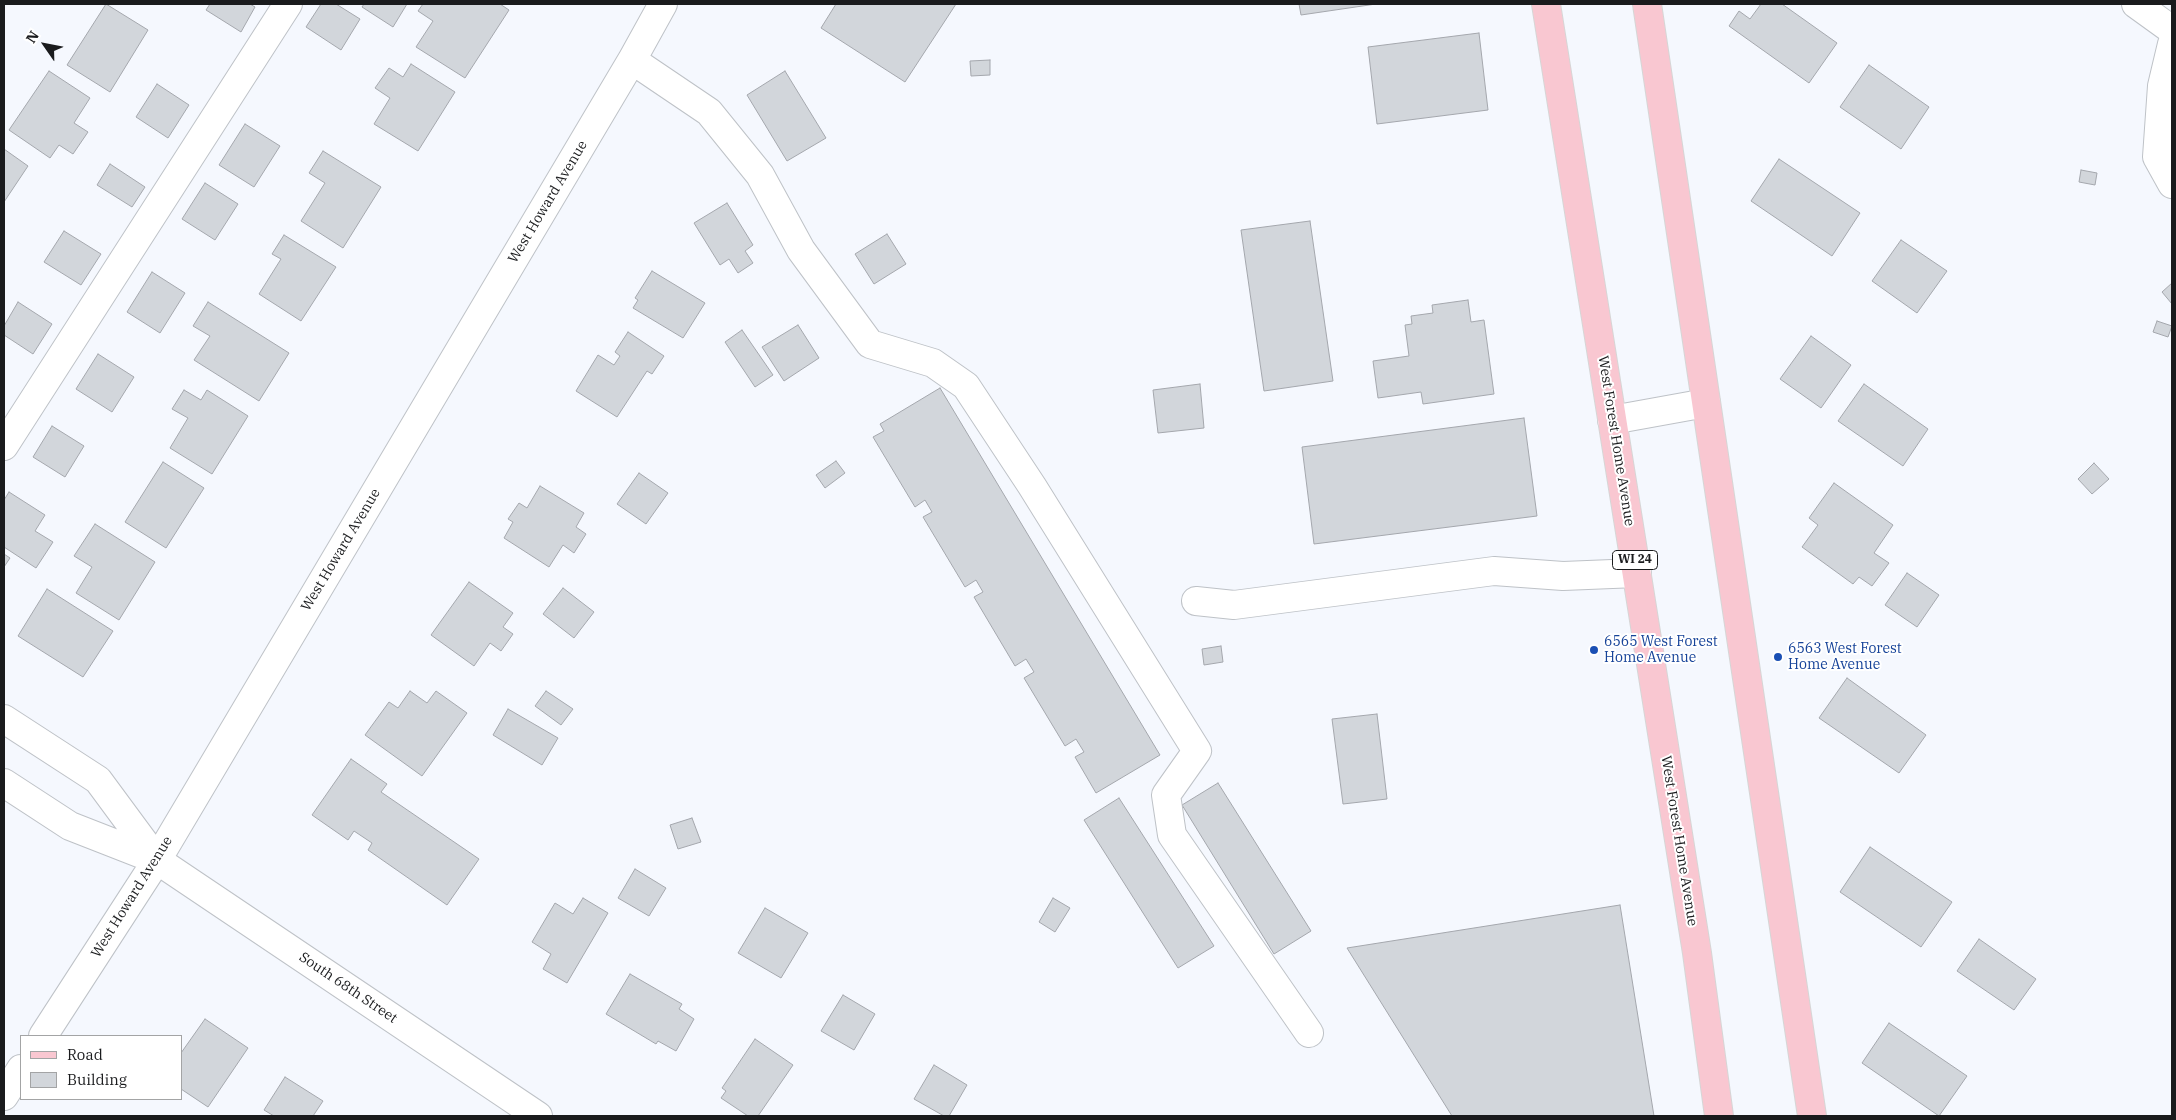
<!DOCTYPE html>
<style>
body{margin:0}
#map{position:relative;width:2176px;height:1120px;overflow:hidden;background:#f5f8fe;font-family:"IBM Plex Serif",serif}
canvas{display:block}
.frame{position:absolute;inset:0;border:5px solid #1a1b1d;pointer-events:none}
.legend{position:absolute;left:20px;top:1035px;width:162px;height:65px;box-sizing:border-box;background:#fff;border:1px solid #a3a4a5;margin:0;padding:6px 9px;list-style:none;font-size:15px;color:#1a1b1d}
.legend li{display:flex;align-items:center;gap:10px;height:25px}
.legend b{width:25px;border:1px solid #a3a4a5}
.north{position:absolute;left:20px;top:20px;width:50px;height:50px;-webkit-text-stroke:4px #fff;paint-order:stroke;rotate:303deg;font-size:14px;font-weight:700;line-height:20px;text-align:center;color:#1a1b1d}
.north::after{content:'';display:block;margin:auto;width:18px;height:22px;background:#1a1b1d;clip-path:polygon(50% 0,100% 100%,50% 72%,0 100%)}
</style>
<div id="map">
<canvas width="2176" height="1120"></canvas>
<div class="frame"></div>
<ul class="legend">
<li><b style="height:6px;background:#f9c7d1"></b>Road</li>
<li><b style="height:14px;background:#d2d6db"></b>Building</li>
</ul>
<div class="north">N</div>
</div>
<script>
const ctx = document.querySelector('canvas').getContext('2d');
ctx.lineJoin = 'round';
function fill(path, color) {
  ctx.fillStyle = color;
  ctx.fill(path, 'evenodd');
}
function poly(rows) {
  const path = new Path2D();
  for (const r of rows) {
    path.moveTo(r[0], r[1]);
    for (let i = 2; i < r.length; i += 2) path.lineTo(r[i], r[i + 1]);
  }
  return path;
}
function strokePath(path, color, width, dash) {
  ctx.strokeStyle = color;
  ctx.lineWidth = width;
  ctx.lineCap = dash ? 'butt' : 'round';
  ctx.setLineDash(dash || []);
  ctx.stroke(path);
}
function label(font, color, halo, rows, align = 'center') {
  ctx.font = font + ' "IBM Plex Serif",serif';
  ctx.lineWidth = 4;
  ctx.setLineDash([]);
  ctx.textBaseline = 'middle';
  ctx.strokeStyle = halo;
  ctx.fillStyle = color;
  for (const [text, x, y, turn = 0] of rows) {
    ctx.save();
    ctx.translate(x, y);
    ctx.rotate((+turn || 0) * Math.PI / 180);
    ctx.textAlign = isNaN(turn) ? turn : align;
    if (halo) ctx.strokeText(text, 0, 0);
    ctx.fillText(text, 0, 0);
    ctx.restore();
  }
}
const building = poly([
 [106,4,148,30,110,92,67,65,106,4],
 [210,4,250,4,255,7,241,32,206,10,210,4],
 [321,4,336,4,360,19,341,50,306,27,321,4],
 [364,4,407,4,393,27,362,7,364,4],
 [423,4,500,4,509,10,465,78,416,47,433,21,418,11,423,4],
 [836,4,956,4,905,82,821,28,836,4],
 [1299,4,1376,4,1301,15,1299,4],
 [1761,4,1782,4,1837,43,1809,83,1729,26,1739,11,1750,19,1761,4],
 [1479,33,1488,110,1377,124,1368,47,1479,33],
 [990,60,990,75,971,76,970,61,990,60],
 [411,64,455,92,418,151,374,124,390,98,375,88,389,68,403,77,411,64],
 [1869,65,1929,107,1901,149,1840,107,1869,65],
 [49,71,90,98,74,123,88,132,73,154,59,145,50,158,9,130,49,71],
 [785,71,826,138,787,161,747,95,785,71],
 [157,84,189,105,168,138,136,117,157,84],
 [245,124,280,146,254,187,219,165,245,124],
 [4,149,28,166,4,202,4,149],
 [323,151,381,187,343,248,301,221,325,183,309,173,323,151],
 [1779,159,1860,213,1832,256,1751,201,1779,159],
 [110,164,145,187,132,207,97,185,110,164],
 [2081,170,2097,173,2095,185,2079,182,2081,170],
 [205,183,238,204,215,240,182,219,205,183],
 [727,203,753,245,745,251,753,263,738,273,729,259,720,265,694,223,727,203],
 [1310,221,1333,381,1264,391,1241,230,1310,221],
 [64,231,101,254,81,285,44,262,64,231],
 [887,234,906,264,874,284,855,254,887,234],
 [284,235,336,267,301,321,259,294,281,259,272,254,284,235],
 [1901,240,1947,271,1917,313,1872,281,1901,240],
 [652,271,705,303,683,338,633,308,638,300,635,298,652,271],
 [152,272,185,293,160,333,127,312,152,272],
 [2172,283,2172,304,2162,292,2172,283],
 [1468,300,1471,322,1484,320,1494,394,1423,404,1421,392,1378,398,1373,361,1409,356,1405,325,1412,324,1411,316,1433,313,1432,305,1468,300],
 [18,302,52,324,33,354,4,335,4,326,18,302],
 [208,302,289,353,259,401,194,360,210,336,193,326,208,302],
 [2157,321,2172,326,2168,337,2153,332,2157,321],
 [798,325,819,358,784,381,762,347,798,325],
 [742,330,773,375,755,387,725,342,742,330],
 [628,332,664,356,652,374,647,371,617,417,576,391,598,355,614,365,620,356,615,352,628,332],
 [1811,336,1851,365,1821,408,1780,379,1811,336],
 [98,354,134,377,112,412,76,389,98,354],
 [1200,384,1204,428,1158,433,1153,390,1200,384],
 [1864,384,1928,429,1903,466,1838,421,1864,384],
 [940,388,1160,755,1096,793,1075,757,1084,752,1076,739,1065,746,1024,678,1034,672,1026,659,1015,666,974,597,983,592,976,580,965,587,923,517,932,512,925,500,915,507,873,437,884,431,880,424,940,388],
 [184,390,201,400,207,390,248,416,212,474,170,448,188,418,172,409,184,390],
 [1524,418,1537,516,1314,544,1302,447,1524,418],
 [52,426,84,446,65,477,33,457,52,426],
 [836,461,845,473,825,488,816,475,836,461],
 [163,462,204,488,166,548,125,522,163,462],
 [2094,463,2109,479,2092,494,2078,479,2094,463],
 [639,473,668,493,646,524,617,504,639,473],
 [1834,483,1893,525,1874,553,1889,563,1872,586,1859,577,1853,584,1802,547,1818,525,1809,518,1834,483],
 [540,486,584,513,576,527,586,534,574,553,563,545,549,567,504,538,513,522,508,519,519,503,527,508,540,486],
 [9,492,45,515,35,531,53,542,36,568,4,547,4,500,9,492],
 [95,524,155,562,119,620,76,593,92,567,74,556,95,524],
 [4,554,10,558,4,567,4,554],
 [1907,573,1939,595,1917,627,1885,605,1907,573],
 [469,582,513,613,503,627,513,634,501,651,490,643,474,666,431,635,469,582],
 [563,588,594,612,574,638,543,614,563,588],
 [47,589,113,631,83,677,18,636,47,589],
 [1221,646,1223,662,1204,665,1202,649,1221,646],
 [1847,678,1926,735,1899,773,1819,718,1847,678],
 [410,691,427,703,436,691,467,713,422,776,365,735,389,702,398,708,410,691],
 [546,691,573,709,561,725,535,706,546,691],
 [508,709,558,738,542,765,493,735,508,709],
 [1377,714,1387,799,1343,804,1332,719,1377,714],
 [351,759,387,784,381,792,479,859,447,905,368,850,372,843,354,831,348,840,312,815,351,759],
 [1218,783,1311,931,1274,954,1182,805,1218,783],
 [1119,798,1214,946,1178,968,1084,820,1119,798],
 [692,818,701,842,678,849,670,825,692,818],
 [1870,847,1952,902,1921,947,1840,892,1870,847],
 [635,869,666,888,649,916,618,898,635,869],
 [583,898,608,913,567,983,543,969,551,954,532,942,555,903,573,914,583,898],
 [1053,898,1070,908,1055,932,1039,922,1053,898],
 [1620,905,1654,1116,1452,1116,1347,948,1620,905],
 [765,908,808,933,781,978,738,953,765,908],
 [1979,939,2036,979,2014,1010,1957,971,1979,939],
 [630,974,682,1004,679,1009,694,1019,676,1051,658,1041,656,1044,606,1014,630,974],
 [843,995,875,1014,854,1050,821,1031,843,995],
 [205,1019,248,1048,208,1107,181,1089,181,1053,205,1019],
 [1889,1023,1967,1076,1939,1116,1862,1063,1889,1023],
 [755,1039,793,1065,758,1116,748,1116,721,1098,726,1091,722,1088,755,1039],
 [934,1065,967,1085,949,1116,944,1116,914,1099,934,1065],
 [285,1077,323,1101,313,1116,274,1116,264,1110,285,1077]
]);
const minor = poly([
 [2136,4,2172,30],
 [2172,44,2162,86,2157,157,2172,184],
 [632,60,709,112,760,175,801,250,870,344,933,363,966,386,1032,486,1197,751,1166,795,1172,835,1309,1033],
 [1612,420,1706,403],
 [4,446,288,4],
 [1196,601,1234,605,1494,571,1563,576,1637,573],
 [4,719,98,780,157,860],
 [4,783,70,826,157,860,538,1116],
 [43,1036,157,860,632,60,663,4],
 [4,1096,21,1069]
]);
const major = poly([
 [1546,4,1697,953,1719,1116],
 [1647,4,1812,1116]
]);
const markers = [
 [1594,650,5,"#1a4fb4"],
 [1778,657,5,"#1a4fb4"]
];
const shields = [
 [1635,560,45]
];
const shieldNames = [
 ["WI 24",1635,560]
];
const streetNames = [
 ["West Howard Avenue",548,202,-59],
 ["West Forest Home Avenue",1616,441,81],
 ["West Howard Avenue",341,550,-59],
 ["West Forest Home Avenue",1679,841,81],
 ["West Howard Avenue",132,897,-58],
 ["South 68th Street",348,988,34]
];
const transitNames = [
 ["6565 West Forest",1604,642],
 ["Home Avenue",1604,658],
 ["6563 West Forest",1788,649],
 ["Home Avenue",1788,665]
];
fill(building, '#d2d6db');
strokePath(building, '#a4a7ad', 1);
strokePath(minor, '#bec2c7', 30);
strokePath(major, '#d6d6d6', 30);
strokePath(minor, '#fff', 28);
strokePath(major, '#f9c7d1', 28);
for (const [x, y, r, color] of markers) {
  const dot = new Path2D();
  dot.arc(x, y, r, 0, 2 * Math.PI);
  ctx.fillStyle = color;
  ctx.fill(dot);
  strokePath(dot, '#fff', 2);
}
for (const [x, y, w] of shields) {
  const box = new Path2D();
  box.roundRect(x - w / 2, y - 9.5, w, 19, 4);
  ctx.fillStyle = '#fff';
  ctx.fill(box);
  strokePath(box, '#1a1b1d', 1);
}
label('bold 12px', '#1a1b1d', null, shieldNames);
label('14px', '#1a1b1d', '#fff', streetNames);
label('14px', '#164399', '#fff', transitNames, 'left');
</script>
